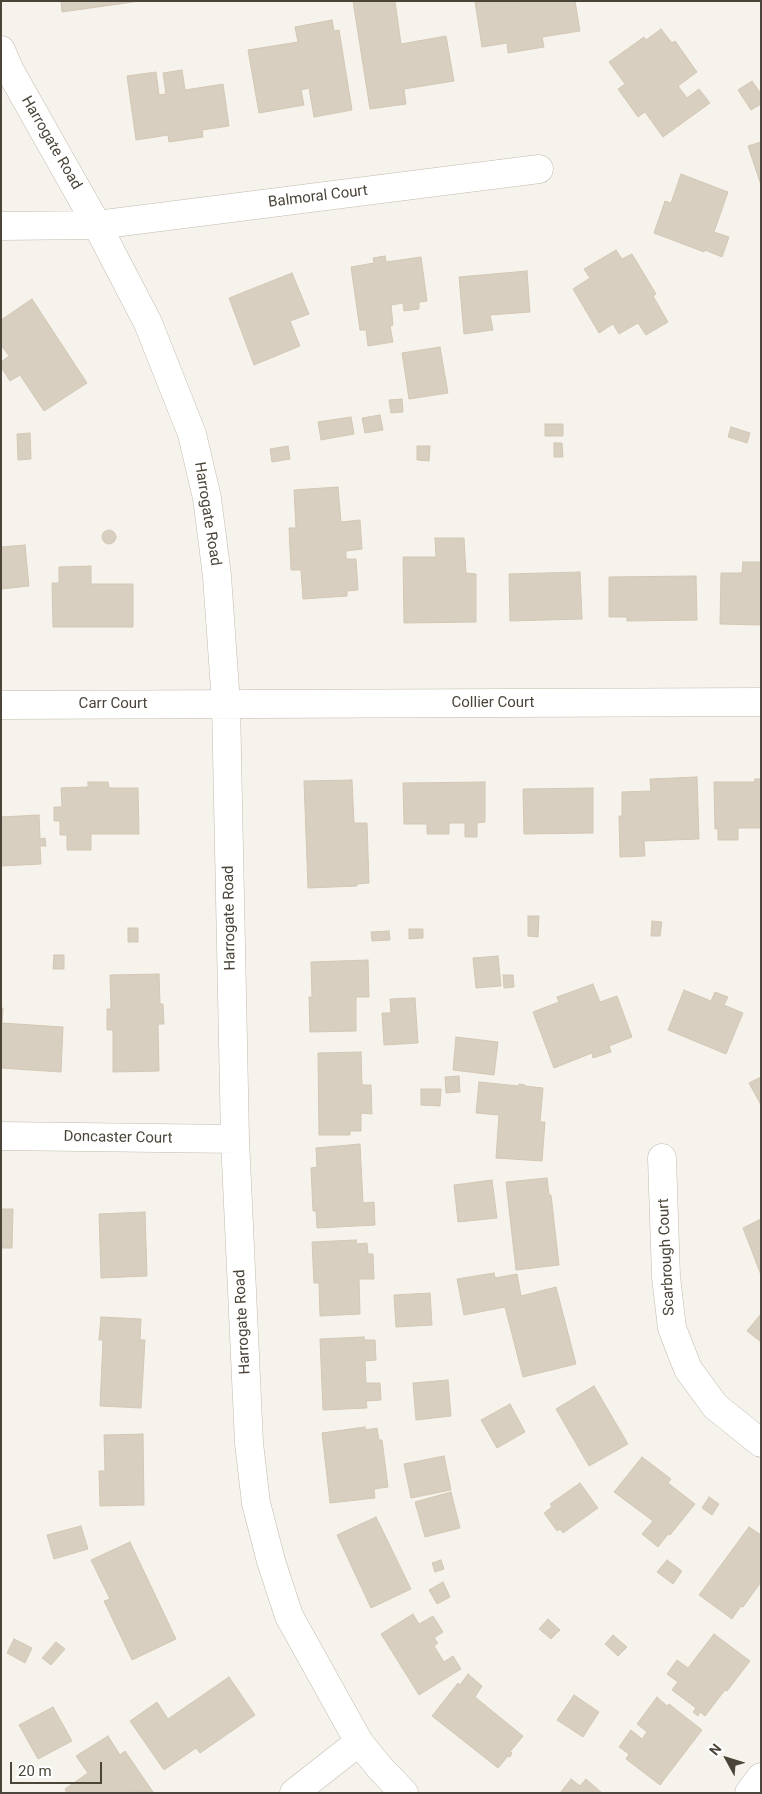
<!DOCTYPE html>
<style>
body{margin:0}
#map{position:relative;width:762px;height:1794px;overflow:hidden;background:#f6f3ec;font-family:Roboto,sans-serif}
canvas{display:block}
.frame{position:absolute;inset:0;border:2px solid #4b4439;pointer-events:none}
.north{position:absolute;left:702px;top:1734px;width:50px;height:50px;-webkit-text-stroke:4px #fff;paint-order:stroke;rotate:309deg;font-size:14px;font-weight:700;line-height:20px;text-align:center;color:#4b4439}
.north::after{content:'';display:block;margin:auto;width:18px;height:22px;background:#4b4439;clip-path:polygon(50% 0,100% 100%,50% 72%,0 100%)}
.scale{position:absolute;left:10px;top:1762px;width:92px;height:22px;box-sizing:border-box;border:2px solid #4b4439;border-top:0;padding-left:6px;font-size:15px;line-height:18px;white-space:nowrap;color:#4b4439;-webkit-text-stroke:4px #fff;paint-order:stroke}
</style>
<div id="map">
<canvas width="762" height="1794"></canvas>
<div class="frame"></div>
<div class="north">N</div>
<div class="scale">20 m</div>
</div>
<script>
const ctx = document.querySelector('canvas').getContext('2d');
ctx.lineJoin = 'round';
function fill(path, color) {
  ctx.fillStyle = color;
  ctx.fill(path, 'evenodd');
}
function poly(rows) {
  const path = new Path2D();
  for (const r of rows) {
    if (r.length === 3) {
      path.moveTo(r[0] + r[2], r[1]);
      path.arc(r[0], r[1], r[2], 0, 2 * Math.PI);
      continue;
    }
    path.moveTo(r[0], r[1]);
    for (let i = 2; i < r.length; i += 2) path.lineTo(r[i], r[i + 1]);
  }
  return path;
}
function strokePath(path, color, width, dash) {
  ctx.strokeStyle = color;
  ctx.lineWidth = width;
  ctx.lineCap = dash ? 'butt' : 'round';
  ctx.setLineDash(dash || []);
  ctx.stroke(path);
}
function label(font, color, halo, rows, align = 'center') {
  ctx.font = font + ' Roboto,sans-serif';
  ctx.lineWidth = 4.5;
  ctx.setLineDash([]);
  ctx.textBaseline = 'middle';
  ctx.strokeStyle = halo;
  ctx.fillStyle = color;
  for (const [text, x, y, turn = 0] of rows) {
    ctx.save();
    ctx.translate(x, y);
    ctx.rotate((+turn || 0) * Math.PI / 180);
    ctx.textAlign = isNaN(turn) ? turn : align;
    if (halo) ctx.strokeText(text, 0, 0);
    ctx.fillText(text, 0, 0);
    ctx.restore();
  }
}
const building = poly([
 [61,1,140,1,62,12,61,1],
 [353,1,395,1,401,44,446,36,454,81,404,89,406,104,370,109,353,1],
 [575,1,580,31,542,37,544,47,508,53,507,43,482,47,475,2,575,1],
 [332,20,334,31,339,30,352,110,314,117,309,88,301,90,304,105,259,113,248,50,298,42,295,27,332,20],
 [661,29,672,43,675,41,697,72,678,86,687,98,699,89,710,103,663,137,645,112,638,117,618,89,625,84,609,62,644,37,646,40,661,29],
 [182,70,185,90,223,84,229,126,202,130,203,137,169,142,168,135,136,140,127,76,156,72,159,95,166,94,163,73,182,70],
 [752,81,761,94,761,104,751,110,738,90,752,81],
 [761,142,761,185,748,146,761,142],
 [681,174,728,192,714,232,729,237,722,257,705,250,704,252,654,233,665,201,671,203,681,174],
 [616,250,622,259,632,254,656,294,653,296,668,322,646,335,638,323,619,334,613,324,599,333,573,289,590,278,584,269,616,250],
 [385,256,386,262,421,257,427,301,419,302,419,309,404,311,403,303,391,305,393,325,390,326,393,342,368,346,366,330,360,330,351,267,374,263,373,258,385,256],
 [527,271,530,312,490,315,493,330,464,334,459,277,527,271],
 [292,273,309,314,290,321,300,346,254,365,229,298,292,273],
 [32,299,87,383,44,411,20,375,10,381,1,367,1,362,9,356,1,345,1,320,32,299],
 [440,347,448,393,409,399,402,353,440,347],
 [402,399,403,412,391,413,389,400,402,399],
 [380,415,383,430,365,433,362,418,380,415],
 [351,417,354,434,321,440,318,422,351,417],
 [545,424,563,424,563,436,545,436,545,424],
 [731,427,750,433,747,443,728,437,731,427],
 [30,433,31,459,18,460,17,434,30,433],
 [554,443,562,443,563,457,554,457,554,443],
 [288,446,290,459,272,462,270,449,288,446],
 [417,446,430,446,429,461,417,460,417,446],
 [338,487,341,522,360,520,362,549,346,551,346,559,356,559,358,590,347,591,347,596,303,599,301,570,291,570,289,528,296,528,294,490,338,487],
 [109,537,7],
 [435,538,464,538,466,573,476,574,476,622,404,623,403,557,436,557,435,538],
 [25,545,29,586,1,589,1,547,25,545],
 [743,562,761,562,761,625,720,624,721,573,742,573,743,562],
 [91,566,91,584,133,584,133,627,53,627,52,583,59,583,59,567,91,566],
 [580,572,582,619,510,621,509,574,580,572],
 [696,576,697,620,627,621,627,617,609,617,609,577,696,576],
 [697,777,699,839,644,841,645,856,620,857,619,816,622,816,622,792,651,791,650,779,697,777],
 [755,779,761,779,761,828,738,828,738,840,718,840,718,829,715,829,714,782,755,782,755,779],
 [352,780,354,823,367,823,369,883,357,884,357,886,308,888,304,781,352,780],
 [88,782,108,782,109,788,138,788,139,834,91,834,91,850,67,850,67,835,60,835,60,821,54,821,54,807,62,807,61,788,88,787,88,782],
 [485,782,485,822,477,823,477,837,465,837,465,823,449,823,449,834,427,834,427,824,404,824,403,783,485,782],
 [593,788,593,833,524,834,523,789,593,788],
 [39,815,40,839,45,838,46,846,40,846,41,864,1,866,1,817,39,815],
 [528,916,539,916,538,937,528,936,528,916],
 [652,921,662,922,660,936,651,936,652,921],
 [128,928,138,928,138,942,128,942,128,928],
 [409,929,423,929,423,938,409,939,409,929],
 [389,931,390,940,372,941,371,932,389,931],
 [54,955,64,955,64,969,53,969,54,955],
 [498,956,501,986,476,988,473,958,498,956],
 [368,960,369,997,356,997,356,1031,310,1032,309,997,312,997,311,962,368,960],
 [159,974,160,1004,163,1004,164,1024,158,1024,159,1071,113,1072,113,1030,107,1030,107,1009,111,1009,110,975,159,974],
 [503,975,513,975,514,987,504,988,503,975],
 [593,984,600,1002,617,996,632,1037,609,1046,611,1052,593,1058,592,1053,554,1068,533,1012,559,1002,557,997,593,984],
 [684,990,711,1001,715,992,728,997,724,1005,743,1013,726,1054,668,1030,684,990],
 [415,998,418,1043,384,1045,382,1013,391,1013,390,999,415,998],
 [1,1008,3,1008,2,1023,63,1027,61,1072,1,1068,1,1008],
 [456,1037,498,1042,494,1075,453,1070,456,1037],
 [361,1052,362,1085,371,1085,372,1114,361,1113,361,1131,350,1131,350,1135,319,1135,318,1053,361,1052],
 [459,1076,460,1092,446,1093,445,1077,459,1076],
 [761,1077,761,1105,749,1083,761,1077],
 [479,1082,519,1086,519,1084,525,1085,525,1086,543,1088,540,1122,545,1122,542,1161,496,1158,499,1115,476,1113,479,1082],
 [421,1089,441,1089,440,1106,421,1105,421,1089],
 [360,1144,363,1203,374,1202,375,1225,317,1228,316,1211,313,1211,311,1168,317,1167,316,1148,360,1144],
 [547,1178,549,1195,551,1195,559,1265,516,1270,506,1182,547,1178],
 [492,1180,497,1218,458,1222,454,1185,492,1180],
 [1,1209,13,1209,12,1248,1,1248,1,1209],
 [145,1212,147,1276,101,1278,99,1214,145,1212],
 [761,1219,761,1275,743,1228,761,1219],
 [356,1240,357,1244,367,1243,368,1254,373,1254,374,1279,359,1279,360,1314,320,1316,319,1283,314,1283,312,1242,356,1240],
 [494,1273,495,1278,517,1274,521,1296,556,1287,576,1364,523,1377,505,1307,464,1315,457,1279,494,1273],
 [430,1293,432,1325,396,1327,394,1295,430,1293],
 [761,1314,761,1342,747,1331,761,1314],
 [101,1317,141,1319,140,1340,145,1340,141,1408,100,1406,103,1340,99,1340,101,1317],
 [364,1337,364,1340,375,1340,376,1360,365,1361,366,1383,380,1383,381,1400,366,1401,367,1408,323,1410,320,1339,364,1337],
 [448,1380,451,1416,416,1420,413,1383,448,1380],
 [594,1386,628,1444,589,1466,556,1409,594,1386],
 [510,1404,525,1432,497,1448,481,1420,510,1404],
 [365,1427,365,1430,377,1428,379,1440,382,1440,388,1487,374,1489,375,1498,330,1503,322,1433,365,1427],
 [143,1434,144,1505,100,1506,99,1471,105,1471,104,1435,143,1434],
 [444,1456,451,1490,411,1498,404,1464,444,1456],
 [642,1457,671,1479,668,1483,695,1504,670,1535,668,1534,658,1547,642,1534,653,1521,614,1492,642,1457],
 [580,1483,598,1508,563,1533,560,1529,557,1531,544,1513,552,1507,550,1504,580,1483],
 [451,1492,460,1528,425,1537,415,1502,451,1492],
 [709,1497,719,1504,712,1515,702,1508,709,1497],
 [376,1517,411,1589,371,1608,337,1535,376,1517],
 [81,1526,88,1549,54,1559,47,1535,81,1526],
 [749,1527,761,1535,761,1582,743,1607,741,1606,732,1619,699,1595,749,1527],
 [130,1542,176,1639,132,1660,104,1601,110,1599,91,1560,130,1542],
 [441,1560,444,1569,435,1572,432,1563,441,1560],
 [667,1560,682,1571,673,1584,657,1572,667,1560],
 [443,1582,450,1597,437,1604,429,1590,443,1582],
 [413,1614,419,1624,433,1616,443,1632,434,1638,438,1643,434,1646,444,1662,453,1656,461,1669,419,1695,381,1634,413,1614],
 [548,1619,560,1630,551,1639,539,1629,548,1619],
 [714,1634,750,1661,727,1691,725,1690,705,1716,700,1712,698,1716,693,1712,696,1708,672,1690,678,1682,667,1674,677,1660,688,1668,714,1634],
 [613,1635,627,1647,618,1656,605,1644,613,1635],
 [14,1639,32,1648,25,1663,7,1653,14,1639],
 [56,1642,65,1649,51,1665,42,1658,56,1642],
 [468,1674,482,1686,475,1697,523,1736,510,1752,512,1753,510,1757,508,1756,498,1768,432,1716,458,1683,460,1685,468,1674],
 [229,1677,255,1715,200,1753,196,1748,164,1770,130,1721,157,1702,168,1719,229,1677],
 [574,1695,599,1712,583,1737,557,1720,574,1695],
 [657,1697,667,1706,669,1704,702,1730,660,1785,626,1759,629,1754,619,1747,631,1730,642,1739,647,1732,637,1724,657,1697],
 [53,1707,72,1741,38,1759,19,1725,53,1707],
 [108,1736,120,1755,125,1751,153,1792,67,1793,65,1789,88,1773,76,1756,108,1736],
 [571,1779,580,1786,586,1779,602,1793,560,1793,571,1779]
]);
const minor = poly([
 [1,50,10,71,97,225,148,323,192,434,207,498,217,576,226,704,235,1139,249,1443,256,1503,271,1561,289,1616,359,1742,380,1768,404,1793],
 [1,226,97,225,539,169],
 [1,705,761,702],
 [1,1136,235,1139],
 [662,1158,666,1277,672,1328,688,1369,715,1406,761,1443],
 [294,1793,359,1742],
 [749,1793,761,1777]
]);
const streetNames = [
 ["Harrogate Road",51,143,60],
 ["Balmoral Court",318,197,-7],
 ["Harrogate Road",207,514,81],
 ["Collier Court",493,703],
 ["Carr Court",113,704],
 ["Harrogate Road",230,918,-91],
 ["Doncaster Court",118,1138,1],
 ["Scarbrough Court",667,1257,-93],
 ["Harrogate Road",243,1322,-93]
];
fill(building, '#d8cfc1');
strokePath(building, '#d3c7b4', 1);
strokePath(minor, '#c2bbae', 29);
strokePath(minor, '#fff', 28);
label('15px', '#4b4439', '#fff', streetNames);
</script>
